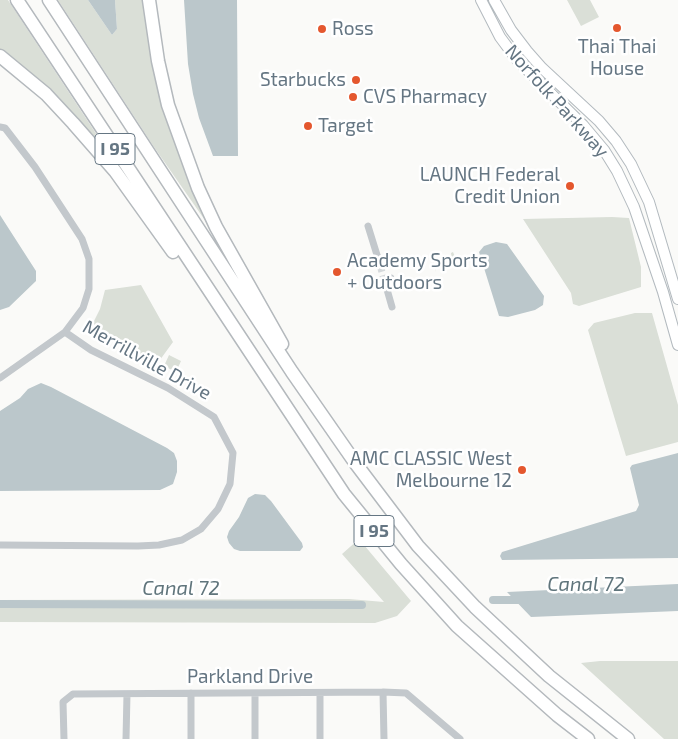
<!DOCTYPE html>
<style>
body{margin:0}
canvas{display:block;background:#fafaf8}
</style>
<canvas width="678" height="739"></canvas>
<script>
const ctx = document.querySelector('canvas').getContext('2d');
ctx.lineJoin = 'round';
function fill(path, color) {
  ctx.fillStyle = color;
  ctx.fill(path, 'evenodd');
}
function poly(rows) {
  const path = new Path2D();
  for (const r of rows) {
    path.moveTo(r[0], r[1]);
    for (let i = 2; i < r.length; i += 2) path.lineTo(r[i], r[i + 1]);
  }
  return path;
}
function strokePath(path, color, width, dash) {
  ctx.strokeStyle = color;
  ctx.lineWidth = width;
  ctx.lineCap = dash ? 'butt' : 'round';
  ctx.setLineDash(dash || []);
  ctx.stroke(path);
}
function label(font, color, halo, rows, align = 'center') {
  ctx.font = font + ' "Exo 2",sans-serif';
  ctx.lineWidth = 5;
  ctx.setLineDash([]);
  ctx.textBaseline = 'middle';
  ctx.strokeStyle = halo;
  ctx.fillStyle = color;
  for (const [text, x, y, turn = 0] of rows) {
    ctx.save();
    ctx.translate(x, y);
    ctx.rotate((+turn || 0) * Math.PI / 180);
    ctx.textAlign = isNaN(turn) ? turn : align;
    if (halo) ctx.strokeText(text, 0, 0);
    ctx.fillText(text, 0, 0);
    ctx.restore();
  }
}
const green = poly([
 [0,0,8,0,118,167,0,52],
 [58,0,88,0,112,35,117,29,115,0,146,0,152,46,211,229,154,147],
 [567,0,590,0,599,17,581,26],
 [612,217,629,218,641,267,641,287,579,306,573,304,571,293,523,219],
 [453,252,457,262,456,265,455,266,452,261,435,266,436,272,432,258,435,263,452,259,451,253],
 [141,285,173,342,157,364,90,329,100,309,105,290],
 [635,313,652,313,678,405,678,442,626,456,588,330,594,323],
 [169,355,181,361,176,372,164,366],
 [359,539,411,601,397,616,375,623,0,622,0,600,349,599,384,602,342,554],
 [600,661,678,661,678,739,664,739,581,663]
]);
const water = poly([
 [88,0,115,0,117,29,112,35],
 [184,0,237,0,238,156,213,156,199,118,193,94,188,64],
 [0,215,36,271,36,281,9,307,0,310],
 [496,242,507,244,544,296,543,305,535,310,508,317,499,316,479,252,484,246],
 [41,383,51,387,167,448,174,453,177,461,177,472,173,484,160,490,0,491,0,411,20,398,28,389],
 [678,453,678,558,502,560,500,556,502,552,636,511,639,505,630,468,632,465],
 [255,494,265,495,271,501,302,543,303,547,300,551,240,551,234,549,229,543,227,537,229,531,239,517,248,498],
 [678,584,678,611,531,617,507,592]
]);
const canal = poly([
 [493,600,524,600],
 [0,604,362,605]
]);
const streetTunnel = poly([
 [377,255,386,286]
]);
const street = poly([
 [0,127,5,128,35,167,82,239,89,259,89,289,83,308,65,332,0,378],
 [368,226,377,255],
 [388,279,391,278],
 [386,286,392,307],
 [0,545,138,546,159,545,182,540,201,529,218,509,230,484,233,453,214,417,168,388,91,350,65,332],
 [383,692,384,739],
 [255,693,255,739],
 [64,739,63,702,73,694,383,692,406,693,460,739],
 [126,739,127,694],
 [191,739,191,693],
 [320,739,320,693]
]);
const secondary = poly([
 [481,0,500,37,517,60,583,125,604,150,617,171,634,207,663,292,678,345],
 [494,0,511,30,527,51,542,68,599,121,616,141,631,164,649,202,678,299]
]);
const highway = poly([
 [17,0,344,494,401,564,457,626,557,715,588,739],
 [49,0,292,372,356,464,418,546,475,607,549,676,628,739],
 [149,0,158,61,168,105,198,188,216,227,282,344],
 [0,56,46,94,73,123,115,171,173,252]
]);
const markers = [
 [617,28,5,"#e4572e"],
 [322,29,5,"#e4572e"],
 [356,80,5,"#e4572e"],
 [353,97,5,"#e4572e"],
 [308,126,5,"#e4572e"],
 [570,186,5,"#e4572e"],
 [337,272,5,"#e4572e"],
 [522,470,5,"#e4572e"]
];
const shields = [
 [115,149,40],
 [374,531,40]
];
const shieldNames = [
 ["I 95",115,149],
 ["I 95",374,531]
];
const poiNames = [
 ["Ross",332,29],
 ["Thai Thai",617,47,"center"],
 ["House",617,69,"center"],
 ["Starbucks",346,80,"right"],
 ["CVS Pharmacy",363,97],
 ["Target",318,126],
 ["LAUNCH Federal",560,175,"right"],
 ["Credit Union",560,197,"right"],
 ["Academy Sports",347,261],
 ["+ Outdoors",347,283],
 ["AMC CLASSIC West",512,459,"right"],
 ["Melbourne 12",512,481,"right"]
];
const streetNames = [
 ["Norfolk Parkway",557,101,48],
 ["Merrillville Drive",147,360,29],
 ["Parkland Drive",250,677]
];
const waterNames = [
 ["Canal 72",586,584],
 ["Canal 72",181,588]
];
fill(green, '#dadfd7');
fill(water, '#bbc7cb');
strokePath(canal, '#bbc7cb', 8);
strokePath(streetTunnel, '#d5d9db', 7, [7, 3.5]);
strokePath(secondary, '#b3babf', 12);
strokePath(highway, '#b4b9bd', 15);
strokePath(street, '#c3c8cc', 7);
strokePath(secondary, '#fff', 10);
strokePath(highway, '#fff', 12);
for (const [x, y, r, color] of markers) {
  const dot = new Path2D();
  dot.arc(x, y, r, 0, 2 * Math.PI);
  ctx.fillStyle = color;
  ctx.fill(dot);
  strokePath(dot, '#fff', 2);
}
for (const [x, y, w] of shields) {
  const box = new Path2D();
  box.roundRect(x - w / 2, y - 15.5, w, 31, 4);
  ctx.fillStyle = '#fff';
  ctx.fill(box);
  strokePath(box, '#657683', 1);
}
label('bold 18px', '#657683', null, shieldNames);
label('19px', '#657683', '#fff', poiNames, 'left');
label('19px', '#657683', '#fff', streetNames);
label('italic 20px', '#60757c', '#fff', waterNames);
</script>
